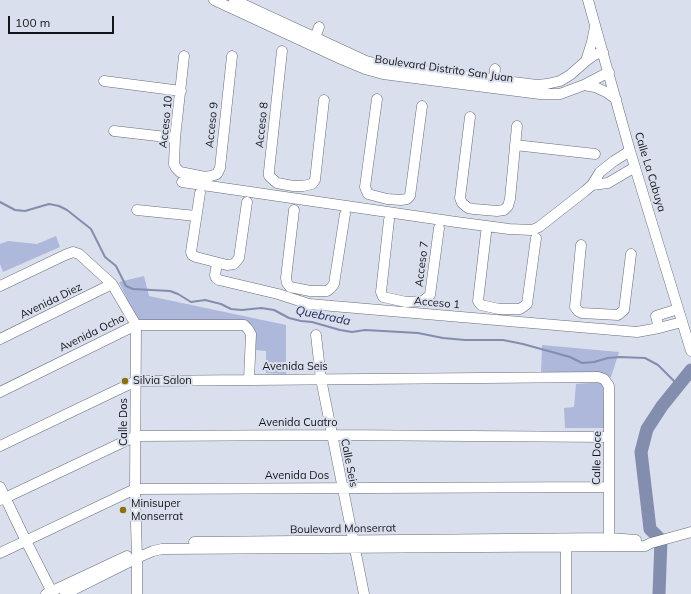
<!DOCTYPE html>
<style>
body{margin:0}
#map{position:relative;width:691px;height:594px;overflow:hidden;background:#dadfed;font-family:Mulish,sans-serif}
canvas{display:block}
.scale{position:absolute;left:8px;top:16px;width:106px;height:18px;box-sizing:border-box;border:2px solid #131419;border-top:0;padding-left:5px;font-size:12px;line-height:14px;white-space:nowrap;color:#131419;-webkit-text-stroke:3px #dadfed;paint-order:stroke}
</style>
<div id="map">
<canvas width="691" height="594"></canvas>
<div class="scale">100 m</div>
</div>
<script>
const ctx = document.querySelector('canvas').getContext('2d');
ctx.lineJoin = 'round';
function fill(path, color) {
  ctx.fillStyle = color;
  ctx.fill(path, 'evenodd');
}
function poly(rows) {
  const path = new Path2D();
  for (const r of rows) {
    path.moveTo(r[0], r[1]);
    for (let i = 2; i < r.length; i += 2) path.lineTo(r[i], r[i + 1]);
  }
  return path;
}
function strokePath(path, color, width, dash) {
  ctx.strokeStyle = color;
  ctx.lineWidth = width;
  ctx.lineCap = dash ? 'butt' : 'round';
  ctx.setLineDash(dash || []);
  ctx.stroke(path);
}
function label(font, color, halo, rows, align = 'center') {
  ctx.font = font + ' Mulish,sans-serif';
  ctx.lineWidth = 4;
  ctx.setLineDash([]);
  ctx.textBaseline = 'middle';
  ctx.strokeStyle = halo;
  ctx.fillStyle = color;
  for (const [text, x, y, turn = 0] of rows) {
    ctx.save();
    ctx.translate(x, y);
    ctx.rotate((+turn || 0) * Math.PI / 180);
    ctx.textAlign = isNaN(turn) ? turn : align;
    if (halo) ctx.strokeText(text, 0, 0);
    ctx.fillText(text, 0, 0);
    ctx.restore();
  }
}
const green = poly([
 [56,236,60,247,3,272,0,264,0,244,8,241,37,244],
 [144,276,149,296,286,325,286,374,266,373,266,351,255,350,254,329,253,326,250,324,138,322,119,282],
 [542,345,619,352,611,377,541,373],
 [603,382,604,428,565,428,564,408,574,407,576,384]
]);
const stream = poly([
 [0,202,15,210,25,211,49,204,59,206,67,210,91,229,105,257,116,266,126,286,133,289,170,291,178,294,191,302,205,300,221,304,231,309,242,310,261,308,274,310,289,318,301,321,312,322,340,330,352,332,365,330,418,333,443,338,465,340,503,340,523,344,570,357,582,363,594,362,608,358,619,357,645,358,658,365,678,385]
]);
const river = poly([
 [659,594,661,540,650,529,641,452,647,429,662,406,691,370]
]);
const minor = poly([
 [214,0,341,59,365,69,383,74,540,94,560,94,584,85,609,72],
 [234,0,366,61,392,67,537,85,547,84,560,81,570,75,586,61,594,55,603,52],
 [588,0,630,151,691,351],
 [313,43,319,27],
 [282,51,269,171,269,176,277,183,293,186,303,186,312,184,315,180,324,100],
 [184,56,175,138,174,164,176,168,180,172,205,177,211,176,217,174,220,168,232,56],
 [586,61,592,42,595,27],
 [104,81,181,91],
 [584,85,595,87,606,92,616,99],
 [493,86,495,69],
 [377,99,365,187,368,194,387,199,401,200,407,199,410,196,422,106],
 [470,117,460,198,462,203,468,208,474,209,497,211,504,210,508,206,510,199,517,126],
 [114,131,175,138],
 [515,145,595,154],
 [182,182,456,222,509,229,532,230,539,227,585,191,592,185,600,172,614,161,630,151],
 [592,185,608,183,635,167],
 [200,193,191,252,192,255,196,257,227,265,234,264,239,258,247,202],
 [137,210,196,216],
 [294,210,286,278,287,283,290,287,310,291,327,291,331,288,334,284,345,214],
 [389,220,381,292,383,297,406,302,423,301,430,295,439,228],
 [486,233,478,301,481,305,499,309,520,309,527,304,536,238],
 [581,245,575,307,578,311,582,313,618,315,624,310,631,254],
 [217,263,215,275,216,278,219,280,278,294,309,304,637,332,659,328,682,322],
 [0,286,65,255,73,252,79,254,112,284,136,325,135,489,137,558,137,594],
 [659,328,656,316,678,309],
 [316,335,321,379,364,594],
 [0,339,112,284],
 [0,392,136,325,244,325,248,329,251,334,249,379],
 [0,446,136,381,598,377,604,379,609,386,609,538],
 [0,487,26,541,53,594],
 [0,500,5,498,136,436,331,435,609,437],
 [194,542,609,538,636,540],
 [0,553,135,489,608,487],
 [46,594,127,556],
 [65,594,137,558,153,551,162,549,645,546,651,543,691,532],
 [566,594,566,540]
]);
const markers = [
 [125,381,4,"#8b7114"],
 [123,510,4,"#8b7114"]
];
const streetNames = [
 ["Boulevard Distrito San Juan",444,69,8],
 ["Acceso 10",166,122,-84],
 ["Acceso 9",212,125,-84],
 ["Acceso 8",262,125,-84],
 ["Calle La Cabuya",650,172,73],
 ["Acceso 7",422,264,-83],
 ["Avenida Diez",51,301,-26],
 ["Acceso 1",437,303,5],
 ["Avenida Ocho",92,333,-26],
 ["Avenida Seis",295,367],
 ["Calle Dos",124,422,-90],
 ["Avenida Cuatro",298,423],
 ["Calle Doce",597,458,-89],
 ["Calle Seis",349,463,79],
 ["Avenida Dos",297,476],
 ["Boulevard Monserrat",343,529,-1]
];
const poiNames = [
 ["Silvia Salon",133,381],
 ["Minisuper",131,504],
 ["Monserrat",131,517]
];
const waterNames = [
 ["Quebrada",323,316,12]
];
fill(green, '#adb8da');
strokePath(stream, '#838dae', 2);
strokePath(river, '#838dae', 13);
strokePath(minor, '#686c79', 11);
strokePath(minor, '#fff', 10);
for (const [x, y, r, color] of markers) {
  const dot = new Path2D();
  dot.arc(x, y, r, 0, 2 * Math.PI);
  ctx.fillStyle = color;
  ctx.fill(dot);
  strokePath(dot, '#dadfed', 1.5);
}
label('11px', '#131419', '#dadfed', streetNames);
label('11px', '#131419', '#dadfed', poiNames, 'left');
label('italic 12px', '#1c2551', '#dadfed', waterNames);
</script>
